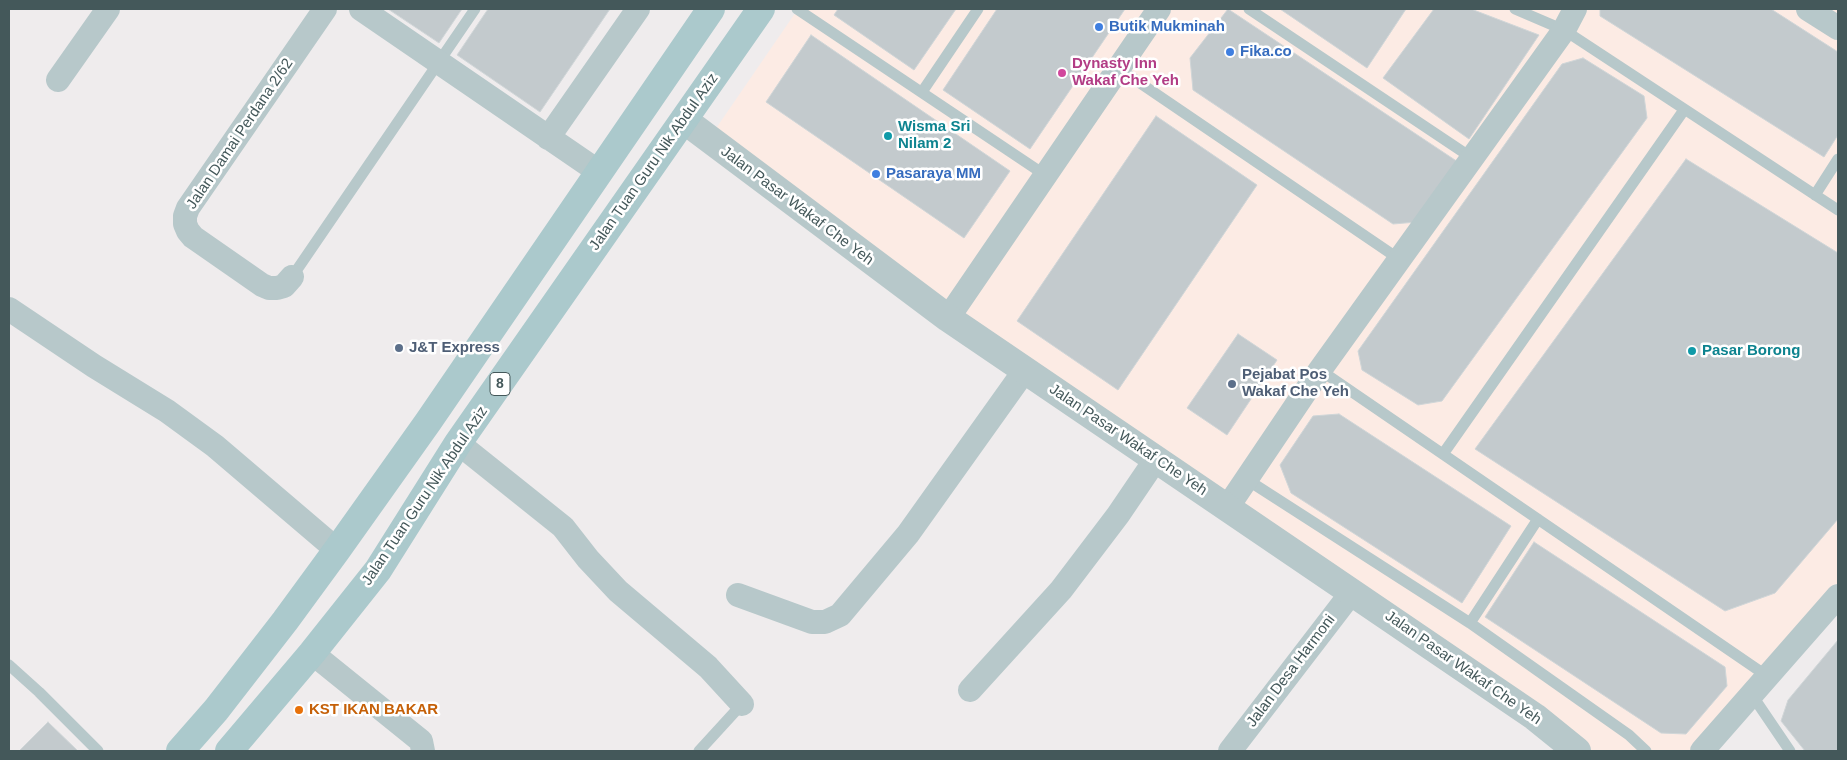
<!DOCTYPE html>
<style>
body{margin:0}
#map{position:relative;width:1847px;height:760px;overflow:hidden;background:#efeced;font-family:Arial,sans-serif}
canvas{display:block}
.frame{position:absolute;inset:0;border:10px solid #44585a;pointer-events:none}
</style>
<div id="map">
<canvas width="1847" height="760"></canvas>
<div class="frame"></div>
</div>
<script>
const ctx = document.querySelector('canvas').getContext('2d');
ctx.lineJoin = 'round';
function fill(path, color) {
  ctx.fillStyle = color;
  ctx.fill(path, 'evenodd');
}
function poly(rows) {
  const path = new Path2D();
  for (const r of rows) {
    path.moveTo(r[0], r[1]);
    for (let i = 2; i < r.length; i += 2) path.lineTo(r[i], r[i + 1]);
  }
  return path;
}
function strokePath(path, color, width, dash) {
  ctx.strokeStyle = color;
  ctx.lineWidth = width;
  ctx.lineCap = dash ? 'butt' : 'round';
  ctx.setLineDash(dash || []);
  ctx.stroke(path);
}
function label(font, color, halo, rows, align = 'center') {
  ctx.font = font + ' Arial,sans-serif';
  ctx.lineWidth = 5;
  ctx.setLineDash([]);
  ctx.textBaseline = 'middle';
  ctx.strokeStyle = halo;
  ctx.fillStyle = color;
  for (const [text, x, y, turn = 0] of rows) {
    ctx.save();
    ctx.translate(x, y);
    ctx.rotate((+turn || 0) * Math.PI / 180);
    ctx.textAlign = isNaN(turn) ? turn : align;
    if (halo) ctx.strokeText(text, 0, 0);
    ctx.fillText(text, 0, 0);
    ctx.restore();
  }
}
const commercial = poly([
 [798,9,1838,9,1838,597,1702,751,1577,751,708,140]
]);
const building = poly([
 [388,9,462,9,439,43,388,9],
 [488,9,610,9,540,112,457,55,488,9],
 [838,9,956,9,914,70,834,15,838,9],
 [997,9,1125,9,1030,149,943,90,997,9],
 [1228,9,1458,162,1417,222,1393,224,1193,90,1190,58,1228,9],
 [1280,9,1406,9,1367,68,1280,9],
 [1434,9,1471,9,1539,35,1469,139,1383,78,1434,9],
 [1600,9,1771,9,1838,52,1838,135,1824,157,1600,16,1600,9],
 [811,35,1010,171,964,238,766,102,811,35],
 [1583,58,1644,96,1647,118,1442,401,1418,405,1362,370,1358,351,1562,64,1583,58],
 [1156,116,1257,185,1118,390,1017,321,1156,116],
 [1686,159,1838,253,1838,519,1775,593,1725,611,1475,449,1686,159],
 [1238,334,1277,360,1227,435,1187,408,1238,334],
 [1339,414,1511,526,1462,603,1291,493,1280,465,1313,416,1339,414],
 [1534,542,1725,667,1727,686,1686,734,1661,733,1485,617,1534,542],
 [1838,640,1838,751,1805,751,1781,721,1788,700,1838,640],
 [48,722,78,751,19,751,48,722]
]);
const service = poly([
 [797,9,1045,175],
 [1249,9,1472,158],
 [1515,9,1564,30,1838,210],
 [1118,68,1399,259],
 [922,92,978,9],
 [1815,195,1838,159],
 [292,277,475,9],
 [1320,370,1767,676],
 [1443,454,1684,110],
 [1246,479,1470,623,1629,735,1646,751],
 [1470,623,1538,519],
 [9,665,39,692,98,751],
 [1752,695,1790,751],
 [699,751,742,704]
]);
const minor = poly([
 [361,9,599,172],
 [1808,9,1838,28],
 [58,80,108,9],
 [548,138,638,9],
 [292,277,284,286,277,288,269,288,262,285,193,237,188,231,185,224,185,216,188,208,325,9],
 [9,309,94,366,167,411,215,446,337,550],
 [948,318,1159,9],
 [458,443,563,527,588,559,618,591,708,667,742,704],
 [1227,508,1320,370,1564,30,1575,9],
 [738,595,812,622,825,622,840,615,908,534,1025,370],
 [312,653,421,741,423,751],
 [970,690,1061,590,1118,515,1156,459],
 [1230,751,1352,592],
 [1702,751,1838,596]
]);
const tertiary = poly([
 [684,120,948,318,1535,717,1577,751]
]);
const primary = poly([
 [180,751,216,710,285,621,337,550,428,422,711,9],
 [229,751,312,653,378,570,458,443,761,9]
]);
const markers = [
 [1099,27,5,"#3f7fe0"],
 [1230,52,5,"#3f7fe0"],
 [1062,73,5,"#d1479c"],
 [888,136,5,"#0f9aa8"],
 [876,174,5,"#3f7fe0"],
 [399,348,5,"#5c6f8a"],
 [1692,351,5,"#0f9aa8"],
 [1232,384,5,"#5c6f8a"],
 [299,710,5,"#e8710a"]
];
const shields = [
 [500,384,20]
];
const shieldNames = [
 ["8",500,384]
];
const shopNames = [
 ["Butik Mukminah",1109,27],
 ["Fika.co",1240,52],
 ["Pasaraya MM",886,174]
];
const hotelNames = [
 ["Dynasty Inn",1072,64],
 ["Wakaf Che Yeh",1072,81]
];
const cultureNames = [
 ["Wisma Sri",898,127],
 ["Nilam 2",898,144],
 ["Pasar Borong",1702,351]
];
const streetNames = [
 ["Jalan Damai Perdana 2/62",240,134,-56],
 ["Jalan Tuan Guru Nik Abdul Aziz",654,162,-55],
 ["Jalan Pasar Wakaf Che Yeh",797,206,37],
 ["Jalan Pasar Wakaf Che Yeh",1128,440,34],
 ["Jalan Tuan Guru Nik Abdul Aziz",425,496,-56],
 ["Jalan Pasar Wakaf Che Yeh",1463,668,35],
 ["Jalan Desa Harmoni",1291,671,-53]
];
const serviceNames = [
 ["J&T Express",409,348],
 ["Pejabat Pos",1242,375],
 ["Wakaf Che Yeh",1242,392]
];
const foodNames = [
 ["KST IKAN BAKAR",309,710]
];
fill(commercial, '#fcebe4');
fill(building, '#c3cacd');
strokePath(building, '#d0d6d8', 1);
strokePath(service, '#b7c8ca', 11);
strokePath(minor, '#b7c8ca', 24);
strokePath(tertiary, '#b7c8ca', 28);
strokePath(primary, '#abc9cc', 28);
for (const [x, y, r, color] of markers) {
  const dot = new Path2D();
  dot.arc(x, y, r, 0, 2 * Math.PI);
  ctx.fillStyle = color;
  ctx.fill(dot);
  strokePath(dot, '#fff', 2);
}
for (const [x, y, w] of shields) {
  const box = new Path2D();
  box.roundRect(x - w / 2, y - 11.5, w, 23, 4);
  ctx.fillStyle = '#fff';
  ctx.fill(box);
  strokePath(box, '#44585a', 1);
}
label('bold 14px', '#44585a', null, shieldNames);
label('bold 15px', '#366cbe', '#fff', shopNames, 'left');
label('bold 15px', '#b23c85', '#fff', hotelNames, 'left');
label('bold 15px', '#0d838f', '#fff', cultureNames, 'left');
label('15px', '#44585a', '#fff', streetNames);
label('bold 15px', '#4e5e75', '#fff', serviceNames, 'left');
label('bold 15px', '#c56008', '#fff', foodNames, 'left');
</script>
